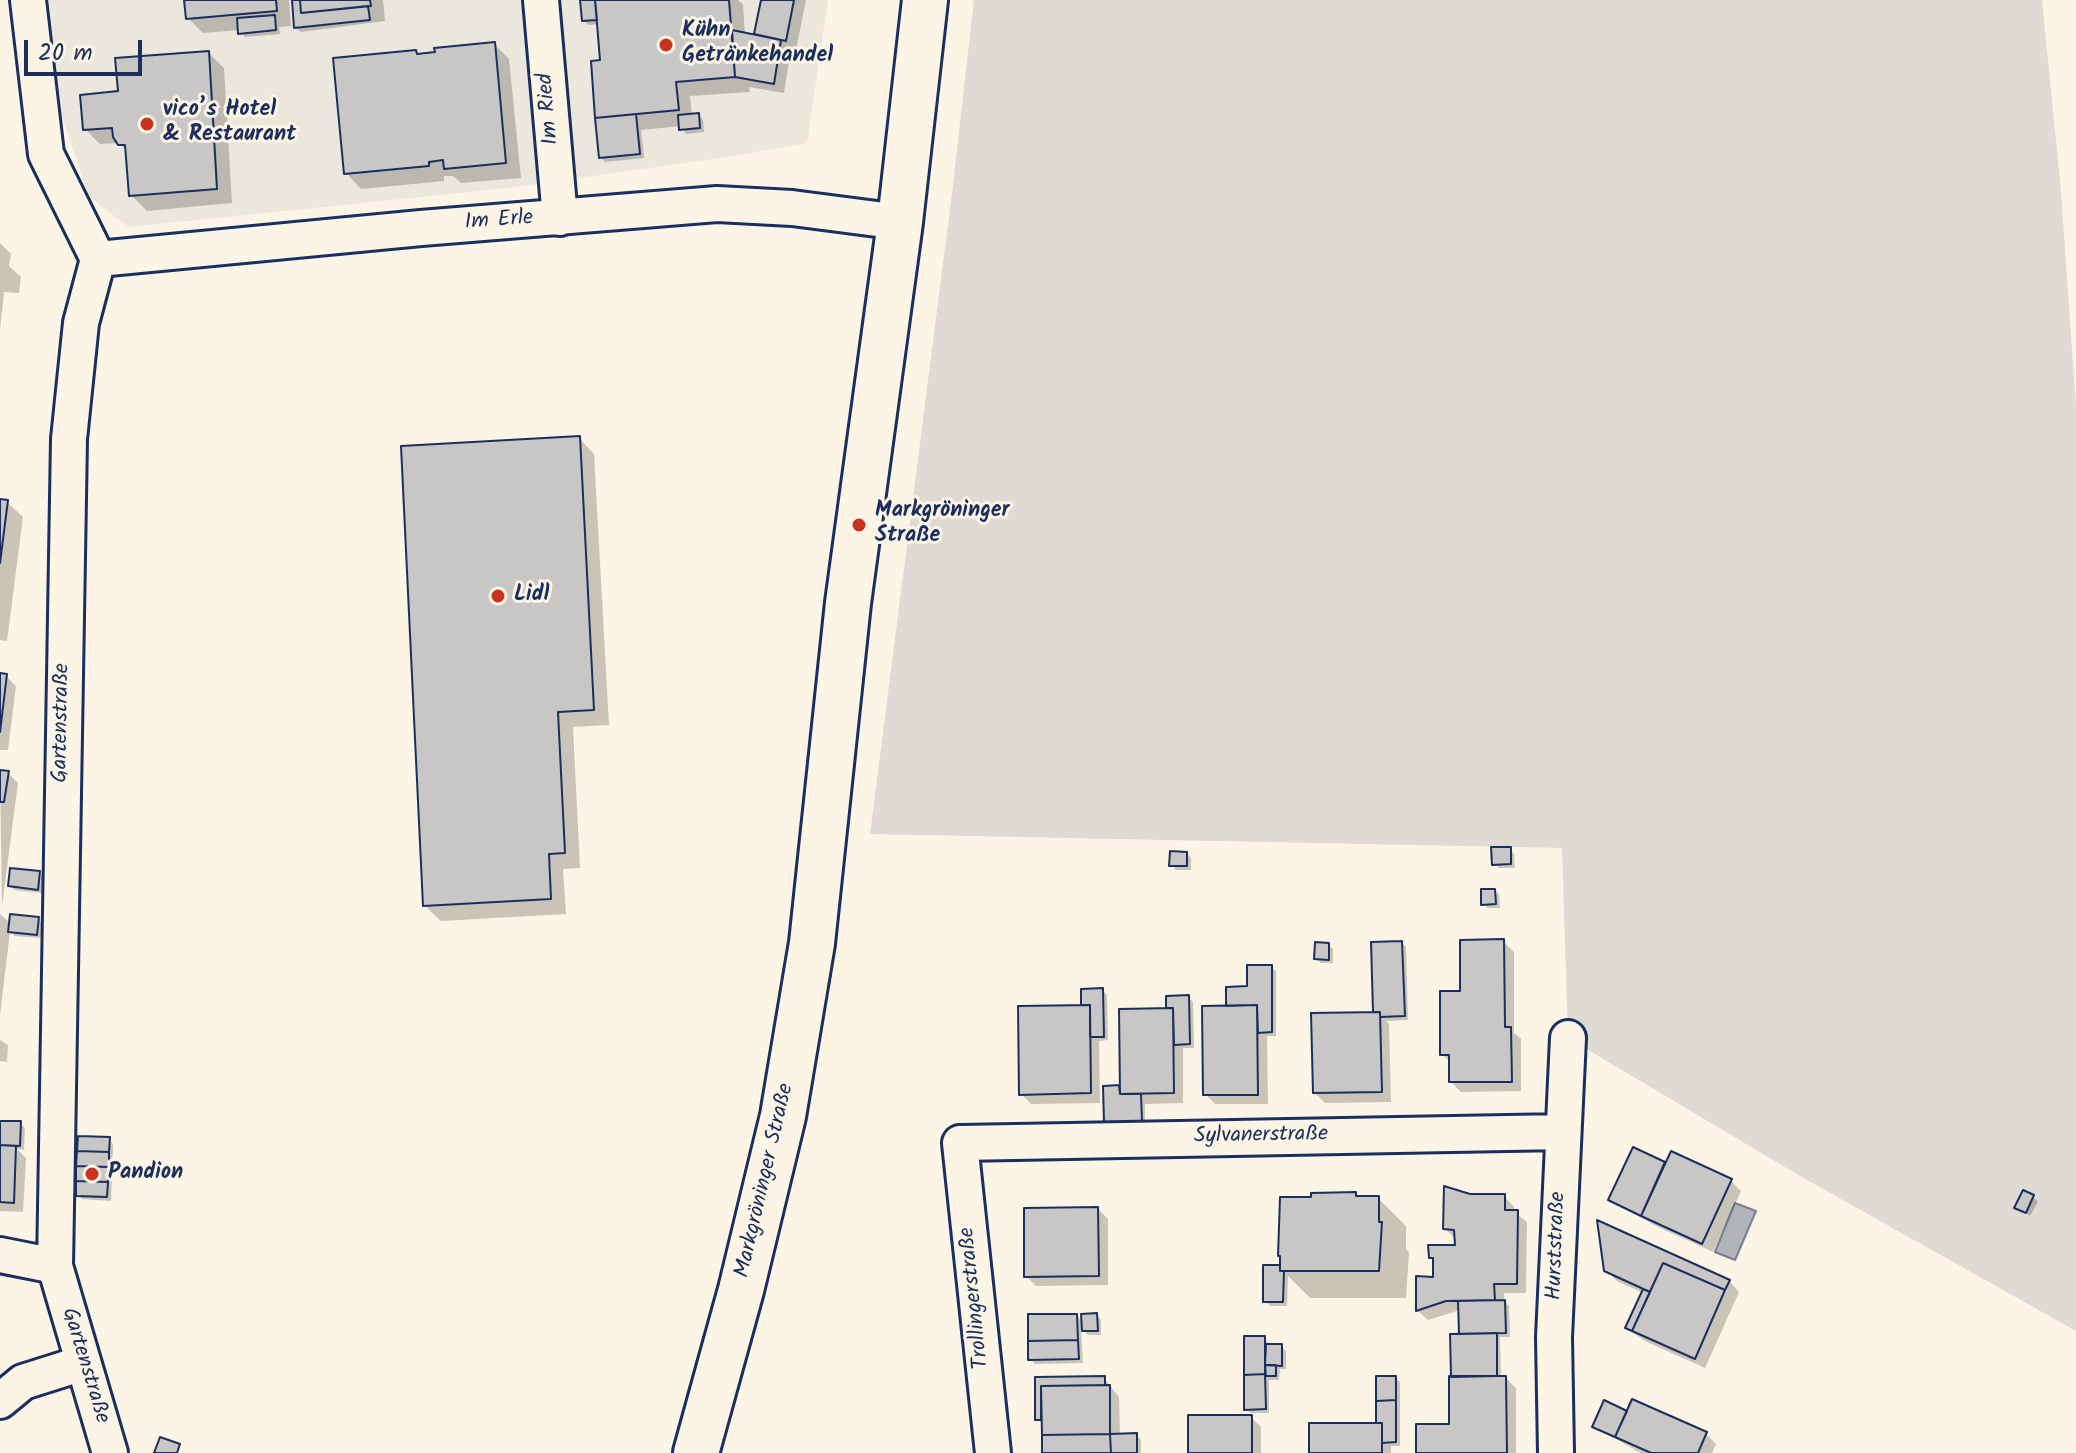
<!DOCTYPE html>
<meta charset="utf-8">
<style>
body{margin:0}
#map{position:relative;width:2076px;height:1453px;overflow:hidden;background:#fcf5e5;font-family:Kalam,sans-serif}
canvas{display:block}
.scale{position:absolute;left:24px;top:40px;width:118px;height:36px;box-sizing:border-box;border:4px solid #1b2f5e;border-top:0;padding-left:10px;font-size:24px;line-height:28px;white-space:nowrap;color:#1b2f5e;-webkit-text-stroke:6px #fcf5e5;paint-order:stroke}
</style>
<div id="map">
<canvas width="2076" height="1453"></canvas>
<div class="scale">20 m</div>
</div>
<script>
const ctx = document.querySelector('canvas').getContext('2d');
ctx.lineJoin = 'round';
function fill(path, color) {
  ctx.fillStyle = color;
  ctx.fill(path, 'evenodd');
}
function poly(rows) {
  const path = new Path2D();
  for (const r of rows) {
    path.moveTo(r[0], r[1]);
    for (let i = 2; i < r.length; i += 2) path.lineTo(r[i], r[i + 1]);
  }
  return path;
}
function strokePath(path, color, width, dash) {
  ctx.strokeStyle = color;
  ctx.lineWidth = width;
  ctx.lineCap = dash ? 'butt' : 'round';
  ctx.setLineDash(dash || []);
  ctx.stroke(path);
}
function label(font, color, halo, rows, align = 'center') {
  ctx.font = font + ' Kalam,sans-serif';
  ctx.lineWidth = 6;
  ctx.setLineDash([]);
  ctx.textBaseline = 'middle';
  ctx.strokeStyle = halo;
  ctx.fillStyle = color;
  for (const [text, x, y, turn = 0] of rows) {
    ctx.save();
    ctx.translate(x, y);
    ctx.rotate((+turn || 0) * Math.PI / 180);
    ctx.textAlign = isNaN(turn) ? turn : align;
    if (halo) ctx.strokeText(text, 0, 0);
    ctx.fillText(text, 0, 0);
    ctx.restore();
  }
}
const built = poly([
 [48,0,828,0,807,143,721,158,508,188,129,227,89,197,60,110]
]);
const green = poly([
 [974,0,2042,0,2061,191,2076,407,2076,1331,1800,1176,1568,1038,1562,848,870,834,952,193]
]);
const water = poly([
 [1735,1203,1756,1211,1735,1260,1715,1252,1735,1203]
]);
const shadow = poly([
 [186,0,289,0,291,26,279,27,280,34,245,37,240,30,203,33,188,18],
 [294,0,383,0,385,21,301,32,296,28],
 [589,0,738,0,743,4,745,35,756,37,763,0,806,0,796,50,791,49,784,93,749,87,750,92,690,96,692,116,698,115,703,120,704,132,686,134,681,126,641,130,644,158,605,162,601,157,602,62,599,24,588,25,584,20],
 [494,44,509,59,521,178,461,183,453,176,444,176,444,181,361,189,346,173,416,52,420,56],
 [209,53,224,68,232,203,147,211,131,195,127,151,119,143,100,144,85,129,120,93],
 [0,243,11,254,9,266,21,277,19,293,4,292,0,330],
 [579,438,594,454,609,725,573,727,580,868,563,869,566,914,441,921,425,906],
 [0,501,7,502,23,517,7,641,0,640],
 [0,675,6,676,16,686,8,750,0,750],
 [0,772,8,773,18,783,2,906],
 [1510,849,1514,854,1515,868,1499,868,1494,864],
 [1187,853,1191,858,1191,870,1176,870,1172,865],
 [39,873,44,878,42,893,14,890,10,886],
 [1495,891,1499,895,1500,908,1488,908,1483,904],
 [0,914,11,924,38,919,42,923,41,938,15,936,10,932,0,1015],
 [1503,941,1514,952,1514,1033,1521,1039,1521,1091,1461,1092,1451,1082,1451,1063,1442,1054,1462,993],
 [1402,943,1406,947,1408,1020,1386,1021,1389,1024,1391,1102,1325,1103,1315,1093,1378,1014,1375,1011],
 [1328,945,1333,949,1333,963,1321,963,1316,959],
 [1271,967,1276,971,1276,1036,1267,1036,1268,1104,1215,1104,1205,1094,1228,1008],
 [1102,990,1107,995,1108,1040,1099,1041,1100,1103,1031,1104,1021,1094,1083,1007,1083,991],
 [1188,997,1193,1002,1194,1048,1183,1048,1183,1103,1145,1104,1145,1125,1111,1127,1106,1122,1119,1087,1122,1091,1171,1010,1168,1007],
 [0,1040,8,1045,7,1062,0,1061],
 [0,1123,20,1123,25,1128,24,1150,17,1149,26,1158,23,1212,0,1211],
 [109,1139,113,1144,111,1201,82,1199,78,1195],
 [1664,1164,1731,1181,1741,1191,1713,1252,1654,1225,1611,1200],
 [1355,1194,1359,1198,1378,1198,1406,1226,1406,1249,1409,1252,1406,1298,1310,1298,1288,1276,1287,1306,1270,1306,1265,1301,1279,1267],
 [1469,1196,1504,1196,1514,1207,1514,1212,1527,1222,1526,1293,1504,1293,1504,1301,1509,1306,1510,1337,1500,1337,1501,1378,1506,1378,1516,1388,1516,1453,1418,1453,1451,1426,1461,1336,1460,1310,1428,1320,1418,1311,1418,1278,1435,1279,1435,1261,1431,1257,1457,1247,1456,1240,1446,1229],
 [2033,1197,2038,1202,2030,1216,2017,1207],
 [1098,1209,1108,1219,1108,1285,1036,1286,1026,1276],
 [1606,1270,1729,1281,1739,1292,1705,1368,1645,1341,1632,1332,1628,1328,1643,1293,1617,1281],
 [1097,1315,1101,1320,1101,1335,1088,1335,1081,1328,1083,1363,1035,1364,1030,1359,1077,1316,1083,1323],
 [1265,1338,1269,1346,1281,1346,1286,1351,1286,1369,1280,1369,1279,1380,1269,1380,1269,1413,1251,1413,1246,1409],
 [1104,1378,1119,1397,1120,1435,1136,1435,1141,1440,1141,1453,1044,1453,1042,1423,1037,1419,1037,1379],
 [1395,1378,1400,1382,1400,1446,1391,1446,1391,1453,1311,1453,1378,1425],
 [1628,1413,1706,1434,1716,1444,1712,1453,1641,1453,1594,1427],
 [1251,1417,1261,1427,1261,1453,1190,1453]
]);
const building = poly([
 [184,0,276,0,277,11,186,19,184,0],
 [292,0,300,0,301,13,368,6,370,20,294,28,292,0],
 [300,0,370,0,371,6,301,13,300,0],
 [580,0,595,0,597,20,582,21,580,0],
 [595,0,729,0,735,77,676,82,679,110,595,118,591,61,600,60,595,0],
 [761,0,794,0,786,41,754,34,761,0],
 [275,15,276,30,238,34,237,18,275,15],
 [732,30,781,40,774,84,735,77,732,30],
 [495,42,506,163,444,169,443,160,429,162,429,166,344,174,333,58,416,50,417,54,435,52,434,48,495,42],
 [209,51,217,189,129,196,125,145,118,145,113,137,112,128,83,130,80,95,118,91,115,58,209,51],
 [699,113,700,128,679,130,678,115,699,113],
 [636,114,640,154,599,158,595,118,636,114],
 [580,436,594,710,558,712,565,853,549,854,551,899,423,906,401,446,580,436],
 [0,499,8,500,0,563,0,499],
 [0,673,7,674,0,732,0,673],
 [0,770,9,771,4,802,0,802,0,770],
 [1491,847,1511,847,1511,864,1492,865,1491,847],
 [1170,851,1187,852,1187,866,1169,866,1170,851],
 [10,868,40,871,38,890,8,886,10,868],
 [1481,889,1495,889,1496,904,1481,905,1481,889],
 [10,914,39,917,37,935,8,932,10,914],
 [1504,939,1505,1027,1511,1027,1512,1082,1449,1082,1449,1055,1440,1055,1440,991,1460,991,1460,940,1504,939],
 [1402,941,1405,1016,1380,1017,1380,1012,1373,1012,1371,942,1402,941],
 [1315,942,1329,943,1329,960,1314,959,1315,942],
 [1247,965,1272,965,1272,1032,1258,1033,1257,1005,1226,1006,1226,987,1247,986,1247,965],
 [1103,988,1104,1037,1090,1037,1090,1005,1081,1005,1081,989,1103,988],
 [1189,995,1190,1044,1174,1045,1173,1008,1166,1008,1166,996,1189,995],
 [1090,1005,1091,1093,1019,1095,1018,1006,1090,1005],
 [1257,1005,1258,1095,1203,1095,1202,1006,1257,1005],
 [1173,1008,1174,1093,1120,1094,1119,1009,1173,1008],
 [1380,1012,1382,1092,1313,1093,1311,1013,1380,1012],
 [1119,1085,1120,1094,1141,1094,1142,1121,1104,1123,1103,1086,1119,1085],
 [0,1121,21,1121,20,1146,0,1145,0,1121],
 [78,1136,110,1137,109,1152,77,1151,78,1136],
 [0,1145,16,1146,14,1203,0,1202,0,1145],
 [1633,1147,1665,1162,1641,1216,1608,1200,1633,1147],
 [77,1151,109,1152,109,1167,76,1166,77,1151],
 [1671,1151,1732,1179,1702,1244,1641,1216,1671,1151],
 [76,1166,109,1167,108,1182,76,1181,76,1166],
 [76,1181,108,1182,107,1197,76,1196,76,1181],
 [1444,1186,1470,1194,1505,1194,1505,1210,1518,1210,1517,1284,1494,1284,1495,1300,1446,1301,1416,1311,1416,1276,1433,1277,1433,1258,1429,1258,1428,1245,1455,1245,1454,1230,1443,1229,1444,1186],
 [2023,1190,2034,1195,2026,1213,2014,1208,2023,1190],
 [1356,1192,1356,1196,1379,1196,1379,1222,1382,1222,1379,1271,1280,1271,1280,1256,1278,1256,1280,1197,1311,1197,1311,1193,1356,1192],
 [1098,1207,1099,1276,1024,1277,1024,1208,1098,1207],
 [1597,1220,1730,1280,1725,1290,1663,1263,1650,1292,1604,1271,1597,1220],
 [1663,1263,1725,1290,1695,1359,1632,1331,1663,1263],
 [1263,1265,1280,1265,1280,1271,1284,1271,1283,1302,1263,1302,1263,1265],
 [1643,1289,1650,1292,1632,1331,1625,1328,1643,1289],
 [1505,1300,1506,1333,1459,1334,1458,1301,1505,1300],
 [1097,1313,1098,1331,1082,1331,1081,1314,1097,1313],
 [1028,1314,1077,1314,1078,1340,1028,1341,1028,1314],
 [1497,1333,1497,1376,1451,1377,1450,1334,1497,1333],
 [1244,1336,1265,1336,1265,1374,1244,1375,1244,1336],
 [1078,1340,1079,1359,1028,1360,1028,1341,1078,1340],
 [1266,1344,1282,1344,1282,1366,1265,1365,1266,1344],
 [1265,1365,1276,1365,1276,1376,1266,1376,1265,1365],
 [1265,1374,1266,1409,1244,1410,1244,1375,1265,1374],
 [1105,1376,1105,1385,1041,1386,1041,1420,1035,1420,1035,1377,1105,1376],
 [1376,1376,1396,1376,1396,1400,1376,1401,1376,1376],
 [1449,1376,1506,1376,1507,1453,1416,1453,1416,1424,1449,1424,1449,1376],
 [1110,1385,1110,1434,1042,1435,1041,1386,1110,1385],
 [1632,1399,1707,1432,1698,1453,1651,1453,1615,1437,1632,1399],
 [1396,1400,1396,1442,1382,1443,1382,1423,1376,1423,1376,1401,1396,1400],
 [1604,1400,1627,1411,1615,1437,1592,1427,1604,1400],
 [1188,1415,1252,1415,1252,1453,1188,1453,1188,1415],
 [1309,1423,1382,1423,1382,1453,1309,1453,1309,1423],
 [1137,1433,1137,1453,1111,1453,1110,1434,1137,1433],
 [1110,1434,1111,1453,1042,1453,1042,1435,1110,1434],
 [160,1437,180,1444,177,1453,154,1453,160,1437]
]);
const minor = poly([
 [28,0,46,154,98,259,81,323,69,439,55,1266,110,1453],
 [541,0,560,218],
 [98,259,421,228,717,204,792,208,900,222],
 [0,1255,55,1266],
 [0,1401,23,1382,83,1363],
 [993,1453,960,1143,1562,1132],
 [1556,1453,1554,1337,1568,1038]
]);
const secondary = poly([
 [696,1453,741,1290,783,1116,812,943,848,603,900,222,925,0]
]);
const markers = [
 [666,45,8,"#c8321e"],
 [147,124,8,"#c8321e"],
 [859,525,8,"#c8321e"],
 [498,596,8,"#c8321e"],
 [92,1174,8,"#c8321e"]
];
const poiNames = [
 ["Kühn",682,32],
 ["Getränkehandel",682,57],
 ["vico’s Hotel",163,111],
 ["& Restaurant",163,136],
 ["Markgröninger",875,512],
 ["Straße",875,537],
 ["Lidl",514,596],
 ["Pandion",108,1174]
];
const streetNames = [
 ["Im Ried",550,109,-95],
 ["Im Erle",499,222,-4],
 ["Gartenstraße",63,723,-89],
 ["Sylvanerstraße",1261,1137,-1],
 ["Markgröninger Straße",766,1181,-77],
 ["Hurststraße",1558,1246,-88],
 ["Trollingerstraße",976,1298,-96],
 ["Gartenstraße",84,1366,73]
];
fill(built, '#ece7dc');
fill(green, '#dfdbd4');
fill(water, '#b2b4b8');
strokePath(water, '#767f94', 2);
fill(shadow, '#0003');
fill(building, '#c8c7c6');
strokePath(building, '#1b2f5e', 2);
strokePath(minor, '#1b2f5e', 40);
strokePath(secondary, '#1b2f5e', 50);
strokePath(minor, '#fcf5e5', 34);
strokePath(secondary, '#fcf5e5', 44);
for (const [x, y, r, color] of markers) {
  const dot = new Path2D();
  dot.arc(x, y, r, 0, 2 * Math.PI);
  ctx.fillStyle = color;
  ctx.fill(dot);
  strokePath(dot, '#fcf5e5', 3);
}
label('bold 22px', '#1b2f5e', '#fcf5e5', poiNames, 'left');
label('22px', '#1b2f5e', '#fcf5e5', streetNames);
</script>
